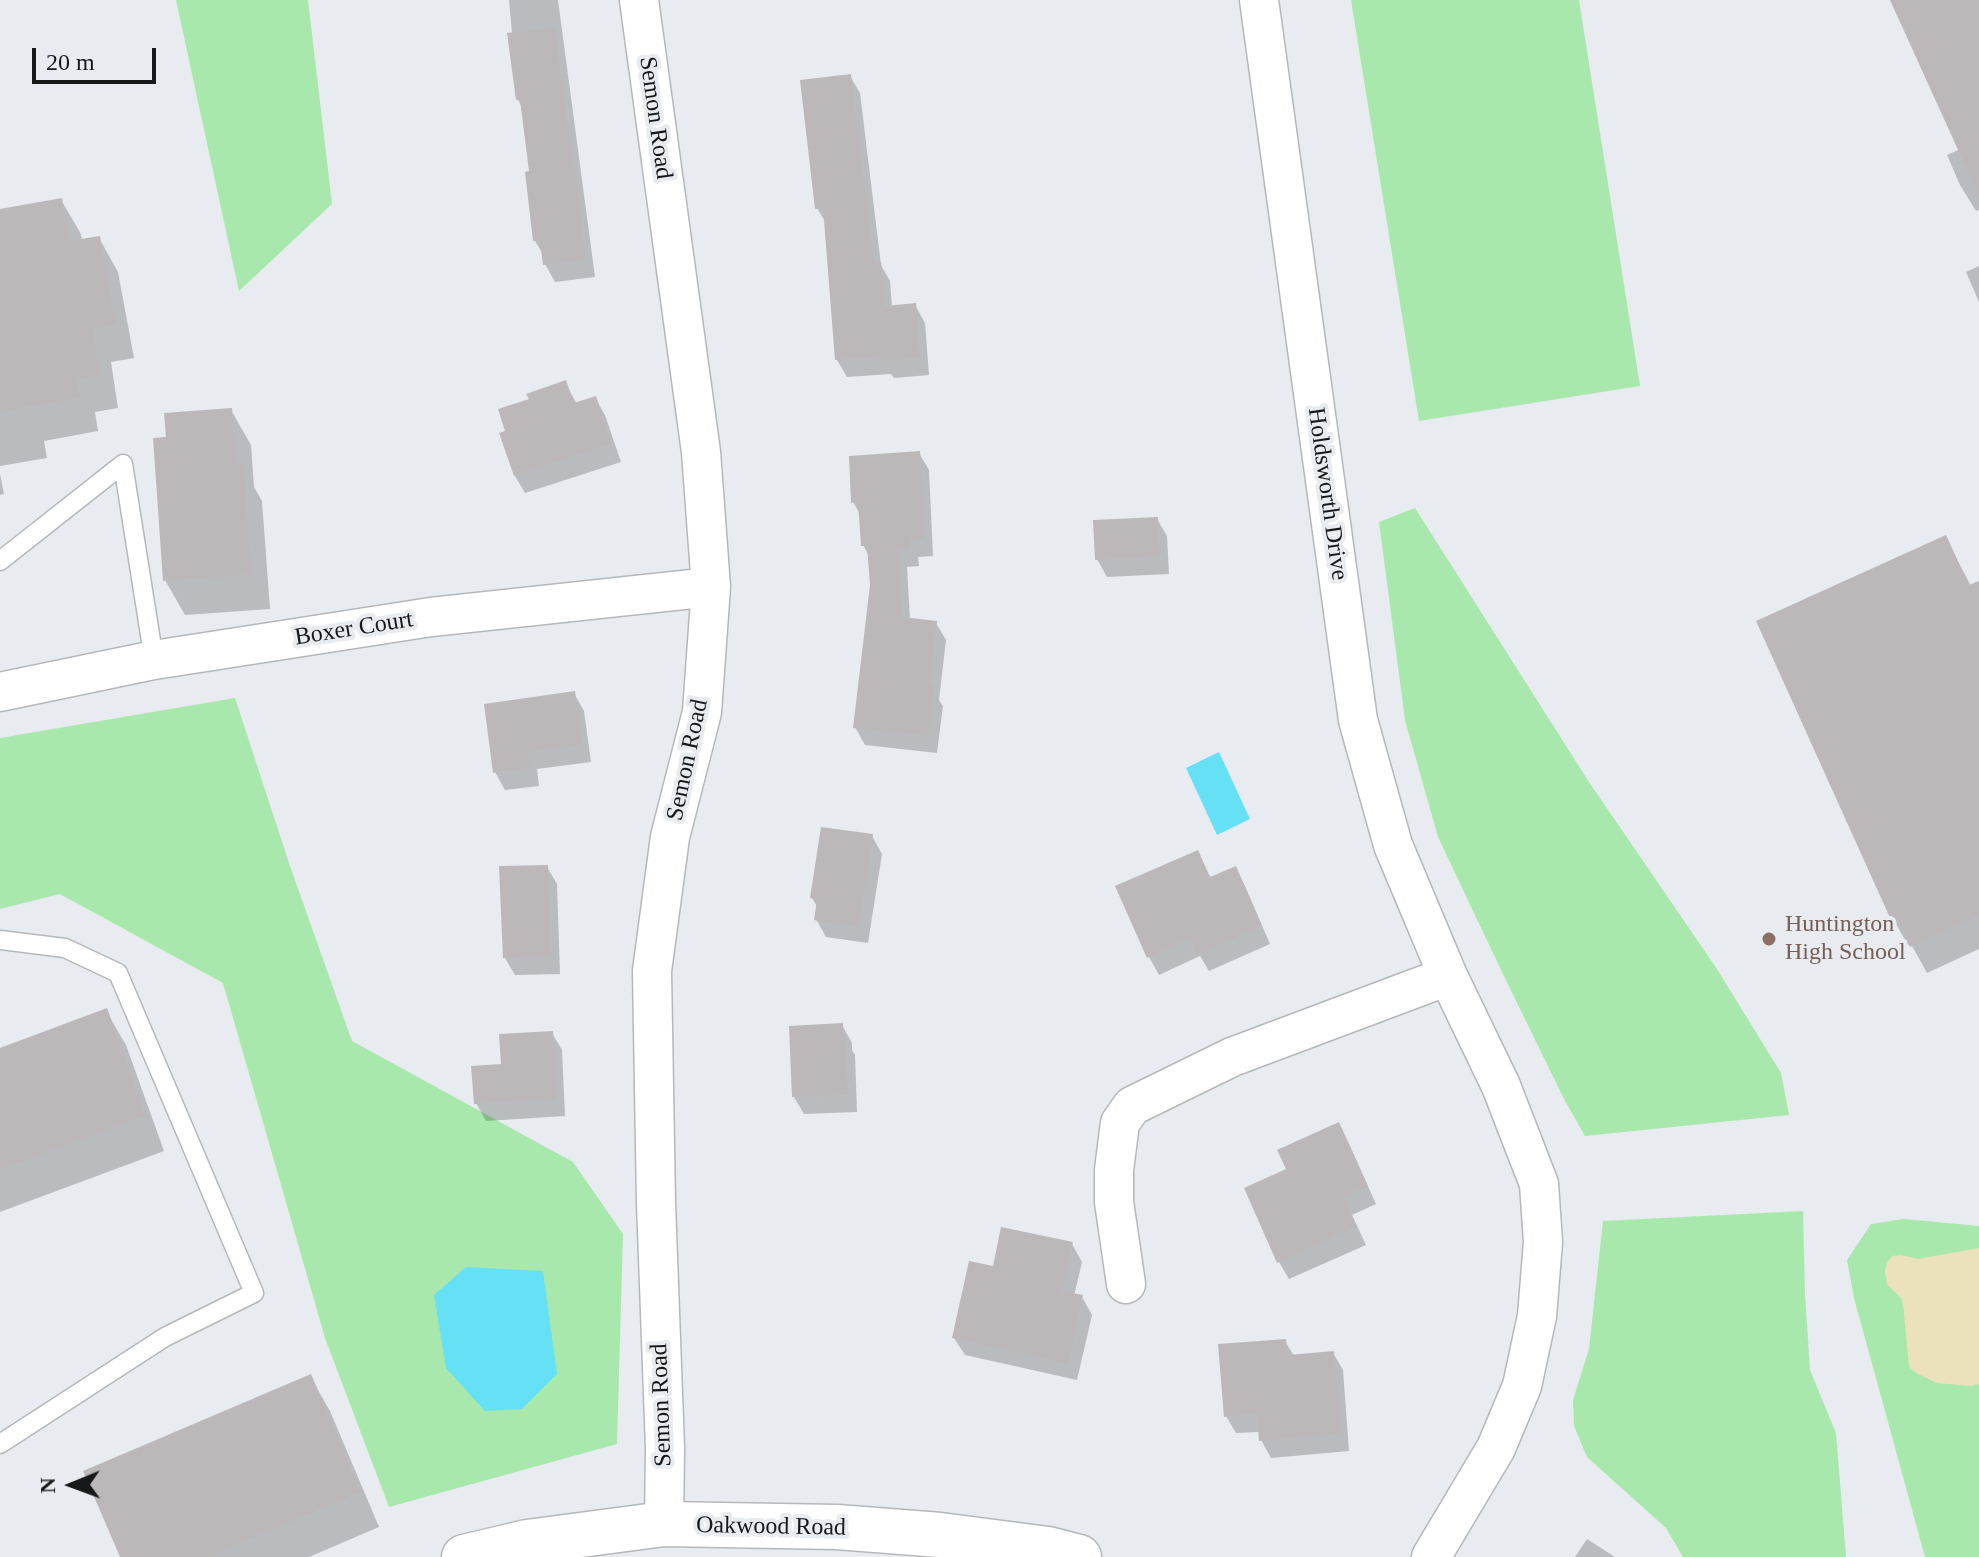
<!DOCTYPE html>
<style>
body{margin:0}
#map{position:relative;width:1979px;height:1557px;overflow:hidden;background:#e8ebef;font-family:"Times New Roman",serif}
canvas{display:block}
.north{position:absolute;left:32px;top:1445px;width:80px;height:80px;-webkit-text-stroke:6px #e8ebef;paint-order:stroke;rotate:269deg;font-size:22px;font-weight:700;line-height:32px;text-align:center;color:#171819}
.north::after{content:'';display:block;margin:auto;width:28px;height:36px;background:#171819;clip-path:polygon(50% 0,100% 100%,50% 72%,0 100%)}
.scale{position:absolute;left:32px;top:48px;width:124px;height:36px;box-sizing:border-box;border:4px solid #171819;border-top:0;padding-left:10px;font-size:24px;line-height:28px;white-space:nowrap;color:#171819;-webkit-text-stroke:6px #e8ebef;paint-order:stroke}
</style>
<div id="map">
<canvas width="1979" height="1557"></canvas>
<div class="north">N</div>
<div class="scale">20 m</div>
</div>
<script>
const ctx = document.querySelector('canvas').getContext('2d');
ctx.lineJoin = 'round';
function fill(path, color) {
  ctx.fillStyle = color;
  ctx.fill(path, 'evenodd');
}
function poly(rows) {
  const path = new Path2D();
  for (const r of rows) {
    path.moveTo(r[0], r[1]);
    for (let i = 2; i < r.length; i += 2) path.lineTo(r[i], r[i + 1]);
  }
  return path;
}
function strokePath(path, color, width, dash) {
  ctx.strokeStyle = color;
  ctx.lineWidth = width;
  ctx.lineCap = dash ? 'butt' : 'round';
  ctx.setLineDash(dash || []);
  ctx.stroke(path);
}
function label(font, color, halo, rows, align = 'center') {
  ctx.font = font + ' "Times New Roman",serif';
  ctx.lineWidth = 8;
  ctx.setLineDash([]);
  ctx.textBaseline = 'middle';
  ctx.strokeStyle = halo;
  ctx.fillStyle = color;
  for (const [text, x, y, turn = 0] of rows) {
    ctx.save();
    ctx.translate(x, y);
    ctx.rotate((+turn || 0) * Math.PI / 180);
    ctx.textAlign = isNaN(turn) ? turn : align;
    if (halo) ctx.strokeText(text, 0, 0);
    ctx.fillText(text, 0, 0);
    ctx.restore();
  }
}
const green = poly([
 [176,0,308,0,332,204,239,291],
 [1351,0,1579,0,1640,386,1419,421],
 [1415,508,1589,782,1717,969,1781,1073,1789,1115,1585,1136,1564,1099,1502,972,1438,837,1405,720,1379,522],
 [235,698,290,866,352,1041,573,1162,623,1234,617,1444,389,1507,325,1338,223,983,60,894,0,909,0,738],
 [1803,1211,1805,1294,1810,1370,1836,1433,1846,1557,1683,1557,1666,1528,1587,1457,1574,1426,1573,1400,1589,1349,1603,1221],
 [1904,1219,1979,1226,1979,1557,1925,1557,1854,1298,1847,1260,1871,1224]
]);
const sand = poly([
 [1979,1248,1979,1384,1971,1386,1937,1383,1918,1374,1909,1367,1903,1304,1901,1298,1887,1284,1885,1270,1887,1263,1892,1256,1901,1255,1918,1259]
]);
const water = poly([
 [1219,752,1250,819,1217,835,1186,768],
 [466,1267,543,1271,557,1374,522,1409,485,1411,446,1368,434,1295]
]);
const shadow = poly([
 [509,0,558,0,595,277,555,282,545,264,544,256,535,241,532,173,523,109,518,100],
 [1892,0,1979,0,1979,210,1976,211,1960,185,1947,155,1960,149],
 [850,76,860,93,881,265,890,281,892,307,915,305,925,323,929,375,894,378,891,374,847,377,837,360,826,223,817,208],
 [61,200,81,234,82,241,99,238,118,272,134,358,111,362,118,408,95,412,98,431,44,441,47,458,0,466,0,211],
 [1979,266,1979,302,1966,272],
 [565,383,577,404,595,398,605,415,621,462,525,493,515,476,502,434,508,432,531,400],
 [231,410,251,445,254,487,262,501,270,609,185,615,165,580,168,439],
 [919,453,929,470,933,556,918,557,919,566,907,567,910,620,936,623,946,640,939,700,943,706,937,753,865,745,855,727,872,585,869,556,863,545,861,516,853,502],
 [0,474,4,494,0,495],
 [1157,519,1167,536,1169,574,1107,577,1097,559],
 [1945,537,1971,586,1979,583,1979,949,1927,973,1911,944,1908,945,1893,919],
 [574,693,584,711,591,762,537,769,539,786,505,790,495,772],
 [872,836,882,854,868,943,826,937,816,919,818,908,812,898],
 [1197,853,1211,879,1235,869,1245,886,1270,944,1209,971,1200,956,1159,975,1149,957],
 [547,867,557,884,560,974,515,975,505,958],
 [106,1011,126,1045,164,1151,0,1212,0,1050],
 [842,1025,852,1043,852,1050,855,1055,857,1112,804,1114,794,1097],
 [552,1033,562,1050,565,1116,486,1121,476,1103,503,1066],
 [1338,1125,1348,1142,1376,1204,1352,1215,1366,1245,1289,1279,1279,1262,1289,1170],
 [1072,1244,1082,1262,1074,1296,1082,1297,1092,1315,1077,1380,965,1355,954,1338],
 [1285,1341,1294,1356,1333,1353,1343,1370,1349,1451,1271,1458,1261,1440,1260,1432,1236,1433,1226,1416],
 [310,1376,330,1411,379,1527,309,1557,122,1557],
 [1587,1539,1615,1557,1575,1557]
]);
const building = poly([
 [1890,0,1979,0,1979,196],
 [555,27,573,166,575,166,586,260,543,265,540,241,533,241,525,172,529,171,520,100,516,100,507,33],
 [851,74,874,262,881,262,885,306,916,303,920,358,882,361,882,357,835,360,823,208,815,209,800,80],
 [62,198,69,241,100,236,116,325,93,329,100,375,77,379,80,398,0,412,0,209],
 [566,380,574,403,596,396,612,444,514,476,499,433,505,431,498,409,529,399,526,394],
 [232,408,236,462,244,465,251,575,163,581,153,438,166,437,164,413],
 [920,451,924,539,910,540,910,549,898,550,902,617,937,621,930,683,934,687,928,736,853,728,870,585,867,546,861,546,858,502,851,503,849,456],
 [1158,517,1160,557,1095,560,1093,520],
 [1946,535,1969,585,1979,581,1979,916,1910,947,1897,917,1891,920,1756,621],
 [575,691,582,745,528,752,530,768,493,773,484,704],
 [821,827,873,834,859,927,814,920,817,900,810,898],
 [1198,850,1210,877,1236,866,1262,926,1197,955,1190,939,1147,958,1115,886],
 [548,865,551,957,503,958,499,866],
 [107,1008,146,1116,0,1170,0,1048],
 [843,1023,843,1036,846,1035,848,1095,792,1097,789,1026],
 [553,1031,557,1099,474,1104,471,1066,501,1064,499,1034],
 [1339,1122,1368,1186,1344,1197,1357,1227,1277,1263,1244,1188,1286,1169,1277,1150],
 [1001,1227,1073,1242,1062,1291,1083,1295,1068,1364,952,1338,969,1261,993,1266],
 [1286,1339,1288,1355,1334,1351,1341,1434,1259,1441,1257,1414,1224,1417,1218,1344],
 [311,1374,361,1492,208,1557,120,1557,83,1471]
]);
const lane = poly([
 [0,561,123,464,154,660],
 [0,940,65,948,118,973,254,1293,165,1337,0,1444]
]);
const street = poly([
 [639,0,701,452,711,587,702,712,670,837,652,971,656,1203,665,1448,664,1524],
 [1259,0,1358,720,1393,845,1448,976,1501,1086,1539,1184,1543,1242,1537,1316,1522,1386,1496,1448,1431,1557],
 [0,692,154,660,431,617,711,587],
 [1126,1284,1114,1202,1114,1170,1120,1123,1132,1106,1232,1057,1448,976]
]);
const secondary = poly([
 [464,1557,527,1542,664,1524,837,1527,940,1535,1048,1549,1079,1557]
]);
const markers = [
 [1769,939,8,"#8d6e63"]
];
const streetNames = [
 ["Semon Road",655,118,82],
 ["Holdsworth Drive",1327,494,82],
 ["Boxer Court",354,629,-9],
 ["Semon Road",688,760,-78],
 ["Semon Road",662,1405,-92],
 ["Oakwood Road",771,1527,1]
];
const educationNames = [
 ["Huntington",1785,925],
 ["High School",1785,953]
];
fill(green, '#a9e8ac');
fill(sand, '#ebe1bc');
fill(water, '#66e0f5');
fill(shadow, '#0003');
fill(building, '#bcb8b9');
strokePath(lane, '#b5b8bb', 21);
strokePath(street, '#b5b8bb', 41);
strokePath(secondary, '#b5b8bb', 47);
strokePath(lane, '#fff', 18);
strokePath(street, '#fff', 38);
strokePath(secondary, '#fff', 44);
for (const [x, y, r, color] of markers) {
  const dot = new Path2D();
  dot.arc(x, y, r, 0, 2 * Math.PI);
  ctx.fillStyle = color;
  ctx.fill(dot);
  strokePath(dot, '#e8ebef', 3);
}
label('24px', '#171819', '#e8ebef', streetNames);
label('24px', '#785e54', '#e8ebef', educationNames, 'left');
</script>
